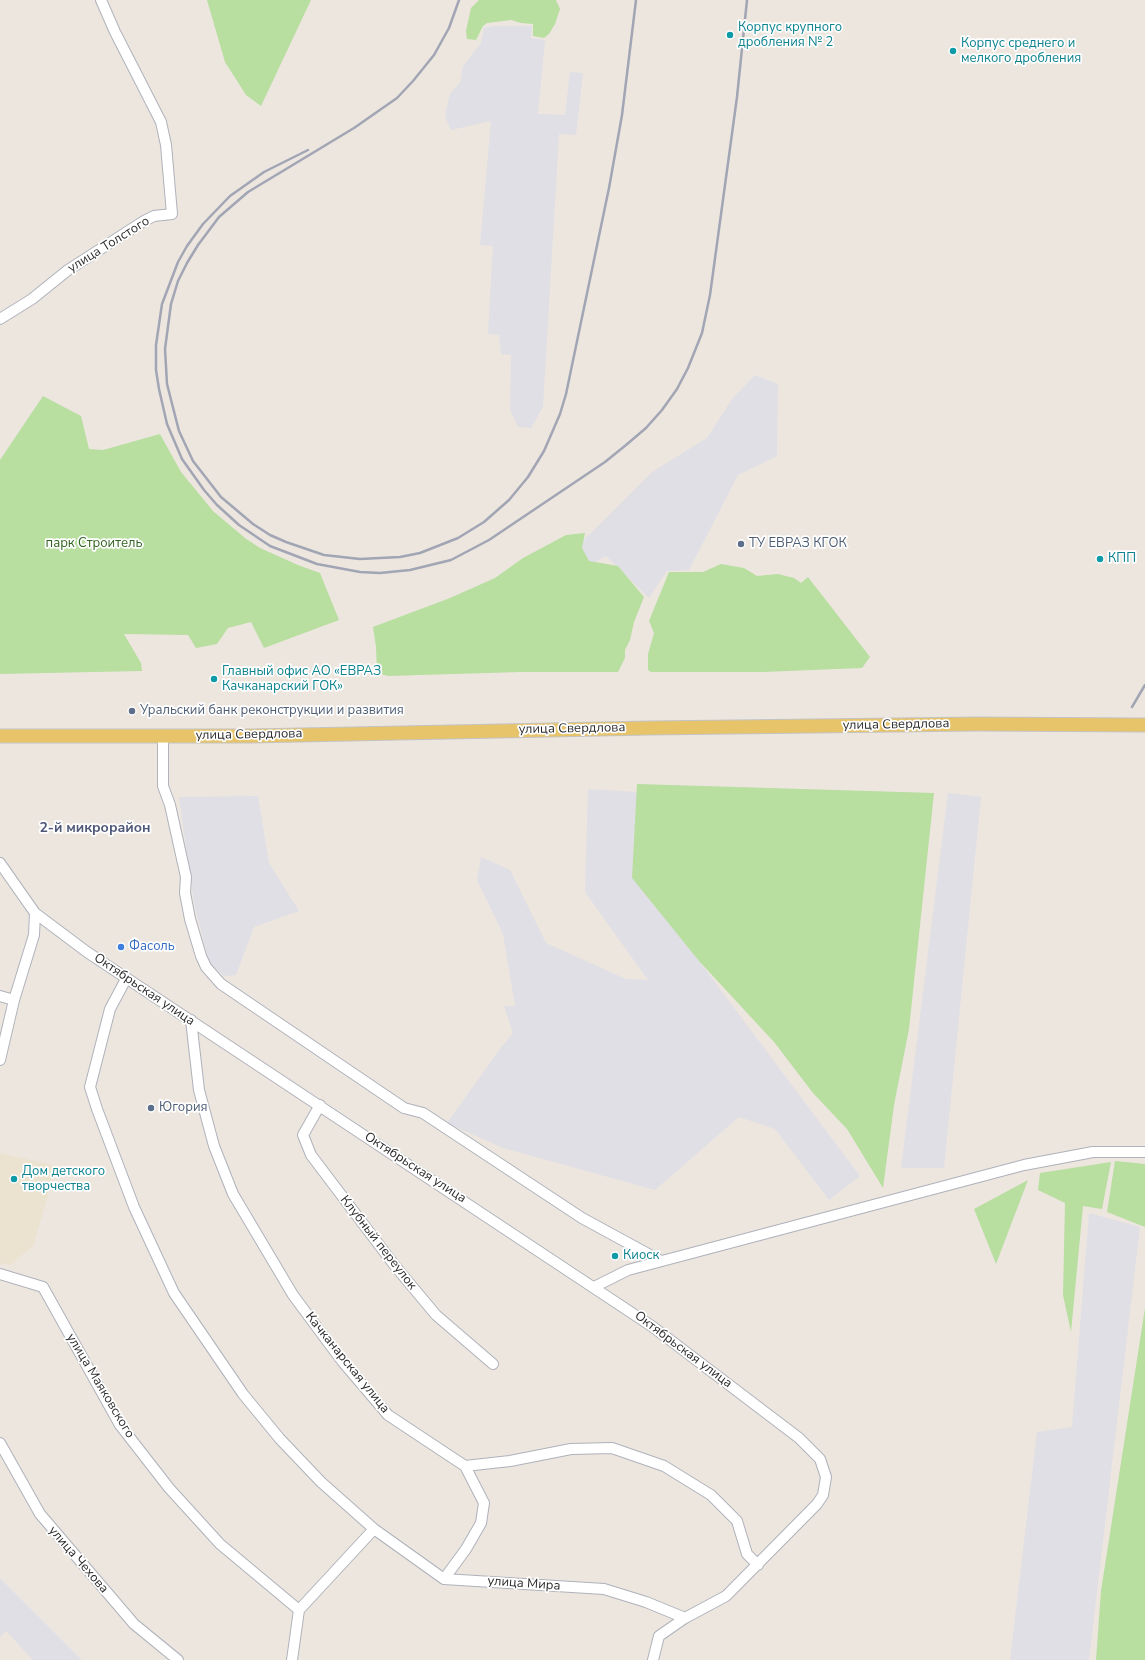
<!DOCTYPE html>
<meta charset="utf-8">
<style>
body{margin:0}
canvas{display:block;background:#ece6df}
</style>
<canvas width="1145" height="1660"></canvas>
<script>
const ctx = document.querySelector('canvas').getContext('2d');
ctx.lineJoin = 'round';
function fill(path, color) {
  ctx.fillStyle = color;
  ctx.fill(path, 'evenodd');
}
function poly(rows) {
  const path = new Path2D();
  for (const r of rows) {
    path.moveTo(r[0], r[1]);
    for (let i = 2; i < r.length; i += 2) path.lineTo(r[i], r[i + 1]);
  }
  return path;
}
function strokePath(path, color, width, dash) {
  ctx.strokeStyle = color;
  ctx.lineWidth = width;
  ctx.lineCap = dash ? 'butt' : 'round';
  ctx.setLineDash(dash || []);
  ctx.stroke(path);
}
function label(font, color, halo, rows, align = 'center') {
  ctx.font = font + ' "Nunito Sans",sans-serif';
  ctx.lineWidth = 3.5;
  ctx.setLineDash([]);
  ctx.textBaseline = 'middle';
  ctx.strokeStyle = halo;
  ctx.fillStyle = color;
  for (const [text, x, y, turn = 0] of rows) {
    ctx.save();
    ctx.translate(x, y);
    ctx.rotate((+turn || 0) * Math.PI / 180);
    ctx.textAlign = isNaN(turn) ? turn : align;
    if (halo) ctx.strokeText(text, 0, 0);
    ctx.fillText(text, 0, 0);
    ctx.restore();
  }
}
const industrial = poly([
 [494,26,532,26,531,38,545,40,538,114,565,115,570,72,583,73,576,135,559,134,543,407,531,428,518,427,510,409,511,355,501,354,499,335,488,334,493,246,480,245,491,121,451,130,445,117,450,93,460,83,463,66,481,43,484,28],
 [755,375,778,384,777,456,738,475,689,570,667,571,649,598,606,556,588,566,577,547,652,472,707,438,732,399],
 [588,789,637,792,633,878,699,961,860,1176,829,1200,775,1129,739,1117,655,1190,503,1148,447,1123,500,1049,513,1033,504,1006,515,1006,503,934,477,880,481,857,510,870,546,943,626,979,648,980,585,892],
 [948,793,981,797,944,1168,901,1168],
 [258,796,269,863,299,911,254,927,236,975,224,976,209,962,194,903,179,797],
 [1089,1213,1140,1227,1089,1660,1010,1660,1037,1432,1072,1427],
 [0,1578,82,1660,33,1660,6,1631,0,1637]
]);
const education = poly([
 [0,1153,57,1166,33,1246,10,1265,0,1263]
]);
const green = poly([
 [207,0,311,0,261,106,246,95,225,62],
 [479,0,556,0,560,9,555,24,549,34,544,38,533,36,533,24,521,23,511,20,487,23,483,26,476,40,467,39,466,31,471,8],
 [43,396,81,416,89,449,103,450,160,434,181,472,213,511,245,538,260,548,298,565,320,573,339,620,264,648,251,622,228,628,217,644,196,648,188,635,124,634,141,663,142,671,0,674,0,460],
 [585,533,582,548,589,561,618,566,644,597,634,622,630,640,625,650,625,658,618,672,521,672,388,676,377,673,376,647,373,627,450,598,495,578,523,558,566,535],
 [721,564,744,568,757,576,778,574,794,578,801,583,808,577,870,657,862,668,763,672,651,672,648,670,648,654,654,633,649,621,669,572,703,572],
 [637,784,934,793,909,1029,894,1105,883,1188,847,1129,813,1093,774,1042,699,961,632,878],
 [1115,1161,1145,1164,1145,1227,1107,1212],
 [1111,1162,1102,1209,1083,1206,1071,1332,1063,1295,1065,1203,1038,1190,1040,1173],
 [1028,1180,996,1264,974,1209],
 [1145,1308,1145,1660,1096,1660,1101,1591]
]);
const minor = poly([
 [0,319,32,299,68,270,144,221,154,216,172,214,166,145,161,122,115,32,101,0],
 [163,736,163,786,170,805,186,877,185,893,190,919,201,956,206,967,221,984,404,1108,423,1113,582,1218,661,1261],
 [0,863,35,913,87,952,653,1327,799,1438,820,1459,826,1477,823,1495,817,1504,726,1596,685,1618,659,1636,653,1660],
 [126,979,110,1009,90,1087,97,1109,134,1207,174,1293,243,1394,280,1439,321,1482,374,1529,444,1579,604,1589,646,1602,685,1618],
 [0,996,14,1000,34,935,35,913],
 [191,1020,199,1090,214,1146,233,1194,293,1295,342,1361,388,1415,465,1466,510,1461,571,1449,612,1448,664,1466,711,1495,737,1521,747,1554,758,1565],
 [0,1060,14,1000],
 [320,1105,303,1135,311,1155,395,1266,436,1315,493,1364],
 [0,1274,43,1287,120,1425,169,1488,220,1544,299,1610],
 [594,1287,628,1270,1024,1165,1093,1152,1145,1152],
 [0,1443,40,1514,134,1624,178,1660],
 [444,1579,466,1549,481,1523,484,1503,465,1466],
 [292,1660,299,1610,374,1529]
]);
const major = poly([
 [0,736,250,736,650,728,977,724,1145,725]
]);
const rail = poly([
 [459,0,449,28,434,55,413,81,397,98,354,128,248,192,219,217,198,245,187,263,178,281,171,304,165,349,167,384,179,431,193,461,221,497,253,524,270,535,286,542,324,555,360,559,400,557,420,553,458,538,484,522,509,500,528,477,544,451,560,414,566,394,609,188,622,115,636,0],
 [308,150,264,172,230,196,203,224,187,246,178,262,162,304,156,345,156,370,159,389,167,424,182,459,204,490,217,505,239,525,270,546,317,564,360,572,380,573,410,570,451,560,489,540,605,462,626,445,646,428,662,410,677,389,688,368,702,333,710,295,737,97,747,0],
 [1132,707,1145,685]
]);
const markers = [
 [730,35,4,"#0f9aa8"],
 [953,51,4,"#0f9aa8"],
 [741,544,4,"#5c6f8a"],
 [1100,559,4,"#0f9aa8"],
 [214,679,4,"#0f9aa8"],
 [132,711,4,"#5c6f8a"],
 [121,947,4,"#3f7fe0"],
 [151,1108,4,"#5c6f8a"],
 [14,1179,4,"#0f9aa8"],
 [615,1256,4,"#0f9aa8"]
];
const cultureNames = [
 ["Корпус крупного",738,28],
 ["дробления № 2",738,43],
 ["Корпус среднего и",961,44],
 ["мелкого дробления",961,59],
 ["КПП",1108,559],
 ["Главный офис АО «ЕВРАЗ",222,672],
 ["Качканарский ГОК»",222,687],
 ["Дом детского",22,1172],
 ["творчества",22,1187],
 ["Киоск",623,1256]
];
const streetNames = [
 ["улица Толстого",109,245,-32],
 ["улица Свердлова",896,725,-1],
 ["улица Свердлова",572,729,-1],
 ["улица Свердлова",249,735,-1],
 ["Октябрьская улица",144,990,34],
 ["Октябрьская улица",415,1168,33],
 ["Клубный переулок",378,1243,52],
 ["Октябрьская улица",683,1350,37],
 ["Качканарская улица",347,1363,51],
 ["улица Маяковского",100,1386,59],
 ["улица Чехова",78,1560,49],
 ["улица Мира",524,1584,4]
];
const parkNames = [
 ["парк Строитель",94,544]
];
const serviceNames = [
 ["ТУ ЕВРАЗ КГОК",749,544],
 ["Уральский банк реконструкции и развития",140,711],
 ["Югория",159,1108]
];
const shopNames = [
 ["Фасоль",129,947]
];
const neighbourhoodNames = [
 ["2-й микрорайон",95,829]
];
fill(industrial, '#e0dfe5');
fill(education, '#ece2d0');
fill(green, '#b8dea0');
strokePath(minor, '#afb2bb', 12);
strokePath(major, '#c4c4c4', 15);
strokePath(minor, '#fff', 10);
strokePath(major, '#e7c46a', 13);
strokePath(rail, '#a2a5b4', 2.5);
for (const [x, y, r, color] of markers) {
  const dot = new Path2D();
  dot.arc(x, y, r, 0, 2 * Math.PI);
  ctx.fillStyle = color;
  ctx.fill(dot);
  strokePath(dot, '#fff', 1.5);
}
label('13px', '#0d838f', '#fff', cultureNames, 'left');
label('13px', '#2c2c2c', '#fff', streetNames);
label('13px', '#316420', '#fff', parkNames);
label('13px', '#4e5e75', '#fff', serviceNames, 'left');
label('13px', '#366cbe', '#fff', shopNames, 'left');
label('bold 14px', '#4f5879', '#fff', neighbourhoodNames);
</script>
